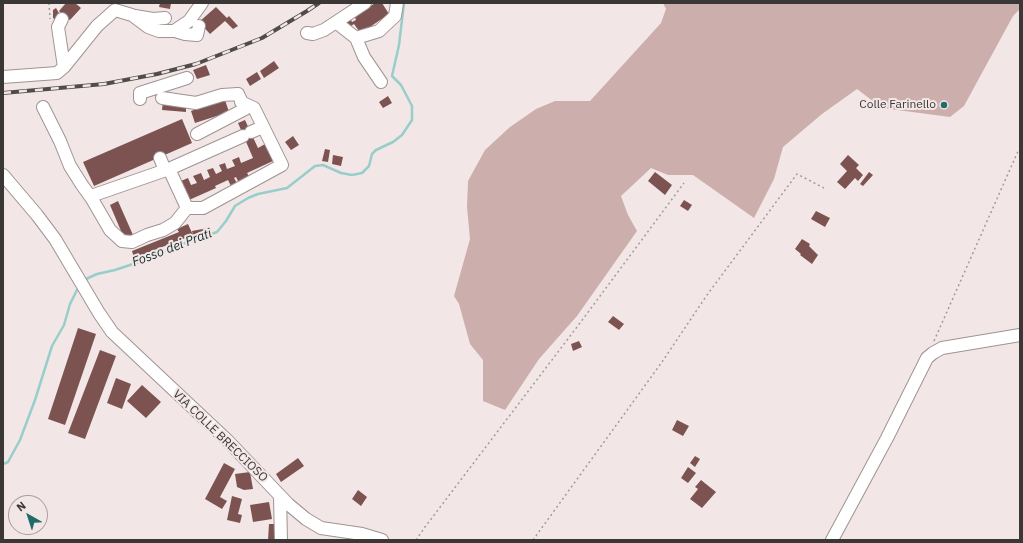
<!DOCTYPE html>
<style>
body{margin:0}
#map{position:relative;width:1023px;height:543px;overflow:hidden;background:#f2e7e6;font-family:"IBM Plex Sans",sans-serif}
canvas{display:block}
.frame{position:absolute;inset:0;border:4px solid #3b3737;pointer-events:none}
.north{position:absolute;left:8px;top:495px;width:40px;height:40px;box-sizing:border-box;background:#f2e7e6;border:1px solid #a9a1a0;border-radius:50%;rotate:321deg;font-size:11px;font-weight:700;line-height:16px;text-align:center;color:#3b3737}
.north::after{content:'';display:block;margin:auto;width:14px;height:18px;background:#216c69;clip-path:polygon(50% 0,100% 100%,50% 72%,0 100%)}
</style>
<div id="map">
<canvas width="1023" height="543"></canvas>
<div class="frame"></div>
<div class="north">N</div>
</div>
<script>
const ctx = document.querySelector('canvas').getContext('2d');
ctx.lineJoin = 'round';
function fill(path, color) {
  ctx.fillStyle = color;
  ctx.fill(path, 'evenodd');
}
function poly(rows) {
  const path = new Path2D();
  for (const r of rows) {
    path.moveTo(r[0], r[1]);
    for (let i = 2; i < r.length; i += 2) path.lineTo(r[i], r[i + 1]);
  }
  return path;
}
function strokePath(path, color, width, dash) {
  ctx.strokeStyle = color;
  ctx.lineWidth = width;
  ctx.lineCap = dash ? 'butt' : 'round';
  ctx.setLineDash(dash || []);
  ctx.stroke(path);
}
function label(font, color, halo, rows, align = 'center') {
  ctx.font = font + ' "IBM Plex Sans",sans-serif';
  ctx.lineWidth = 4;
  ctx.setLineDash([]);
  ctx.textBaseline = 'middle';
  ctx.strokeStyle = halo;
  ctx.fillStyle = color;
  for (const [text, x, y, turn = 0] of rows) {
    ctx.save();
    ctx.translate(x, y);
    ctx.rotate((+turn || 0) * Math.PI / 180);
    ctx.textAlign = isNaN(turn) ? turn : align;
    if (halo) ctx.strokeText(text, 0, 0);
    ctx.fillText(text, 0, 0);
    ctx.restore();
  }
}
const green = poly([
 [663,3,1020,3,1020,9,1013,16,964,106,950,117,882,108,857,89,822,114,783,147,774,179,754,218,693,175,668,175,651,168,621,196,628,215,637,231,577,316,539,359,505,410,483,401,483,360,470,344,459,304,454,296,470,239,467,207,468,181,485,150,510,127,536,109,555,101,590,101,661,23,666,9]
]);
const stream = poly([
 [83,281,86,279,97,274,115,270,145,260,176,246,217,232,226,221,235,206,248,198,258,194,287,188,315,166,323,165,341,173,352,175,362,173,369,166,372,154,376,150,393,142,402,135,412,120,412,106,401,85,392,76,399,45,404,3],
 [3,464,8,462,20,440,35,400,52,346,64,325,70,304,79,286]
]);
const building = poly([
 [66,3,75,3,81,8,70,20,59,11],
 [160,3,171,3,170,9,159,7],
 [375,3,382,3,389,14,364,31,362,29,359,31,354,24,348,28,344,21,350,18,352,22,356,20,355,17],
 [216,7,227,18,229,16,238,26,233,29,225,21,210,34,199,22],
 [56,8,60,15,56,20,53,18,53,10],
 [274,61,279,68,264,78,260,71],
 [206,65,210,75,197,79,193,70],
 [257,72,261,79,250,86,246,79],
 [388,96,392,103,383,108,379,102],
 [225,100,229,112,195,123,191,111],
 [163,101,186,103,186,112,162,110],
 [182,119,192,143,94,186,83,162],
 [245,120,258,148,265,144,273,161,247,173,250,178,239,183,236,177,234,178,237,183,231,186,228,180,215,186,216,188,189,200,181,181,188,178,191,185,197,183,193,176,201,173,204,180,210,177,207,170,213,168,216,174,222,171,219,165,225,163,227,169,235,166,232,160,239,157,241,163,253,158,238,123],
 [293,136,299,145,291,150,285,142],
 [325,149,330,150,328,162,322,161],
 [333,155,343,157,341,166,332,164],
 [848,155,859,165,856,168,863,175,858,181,855,178,845,189,837,182,847,171,840,164],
 [655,172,672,185,665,195,648,181],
 [869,172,873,175,863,186,860,184],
 [684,200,692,205,688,211,680,206],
 [118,201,133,235,124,238,110,205],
 [816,211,830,218,825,227,811,219],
 [188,224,193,235,192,231,208,228,209,233,193,235,134,258,132,251,179,232,177,229],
 [802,239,810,244,809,246,818,255,812,264,800,255,801,254,795,249],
 [613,316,624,324,619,330,608,322],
 [78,328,96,334,65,425,48,419],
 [579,341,582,347,573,351,571,344],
 [100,350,116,356,85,439,68,433],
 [116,378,131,384,122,409,107,403],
 [142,385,161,402,146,418,127,401],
 [677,420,689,426,683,436,672,430],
 [695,456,700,459,695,467,690,463],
 [298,458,304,466,281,482,276,474],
 [224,463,235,469,220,497,227,501,222,509,205,499],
 [688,467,696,473,688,483,681,478],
 [250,472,253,489,244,490,237,487,235,474],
 [701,480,716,492,702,508,690,499,698,489,695,487],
 [358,490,367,497,361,506,352,499],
 [232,496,242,499,238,514,242,515,240,523,227,520],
 [269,502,272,519,253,522,250,505],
 [269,524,277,524,276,540,268,540]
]);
const path = poly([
 [49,3,50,19],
 [934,341,1019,149],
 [416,540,425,527,580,323,684,183],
 [533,540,662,362,707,295,797,174,824,188]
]);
const minor = poly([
 [135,16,153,19,165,18],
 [62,19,58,27,64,67],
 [337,23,356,38,364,57,381,82],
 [175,31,185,34,197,35,199,26],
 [307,33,313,34,324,30,365,3],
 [356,38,379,31,395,16,397,3],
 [3,77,57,73,64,67,97,26,115,10,132,15,148,27,159,31,174,31,189,21,202,3],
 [162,98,196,103,222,95,238,94,245,109,197,134],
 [140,99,140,93,187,78],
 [43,107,60,141,70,166,82,185,92,199,110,230,122,241,132,242,147,235,163,230,175,223,187,208,203,208,282,165,254,108,241,102],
 [251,132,263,127],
 [160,158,165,170],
 [169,169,243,136],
 [3,175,37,215,55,239,99,313,112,332,227,440,288,504,306,519,321,528,362,534,382,540],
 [91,196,169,169,187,208],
 [280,496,281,540],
 [832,540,887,438,927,358,933,353,942,348,1020,335]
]);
const rail = poly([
 [3,93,104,84,157,74,196,64,262,38,307,11,319,3]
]);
const markers = [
 [944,105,4,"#216c69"]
];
const poiNames = [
 ["Colle Farinello",936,105]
];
const streetNames = [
 ["VIA COLLE BRECCIOSO",220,436,44]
];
const waterNames = [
 ["Fosso dei Prati",172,248,-21]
];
fill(green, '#ccafad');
strokePath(stream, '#98ceca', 2.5);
fill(building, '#7d5351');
strokePath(minor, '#9e9493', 14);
strokePath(path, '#a29a99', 1.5, [2, 3]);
strokePath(minor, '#fff', 12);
strokePath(rail, '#514c4c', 4);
strokePath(rail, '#f2e7e6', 2.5, [8]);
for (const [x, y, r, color] of markers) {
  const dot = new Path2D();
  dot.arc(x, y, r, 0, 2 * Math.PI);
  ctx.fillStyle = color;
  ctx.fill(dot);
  strokePath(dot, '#f2e7e6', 1.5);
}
label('12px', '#3b3737', '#f2e7e6', poiNames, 'right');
label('12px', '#3b3737', '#f2e7e6', streetNames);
label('italic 13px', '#122e2d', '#f2e7e6', waterNames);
</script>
